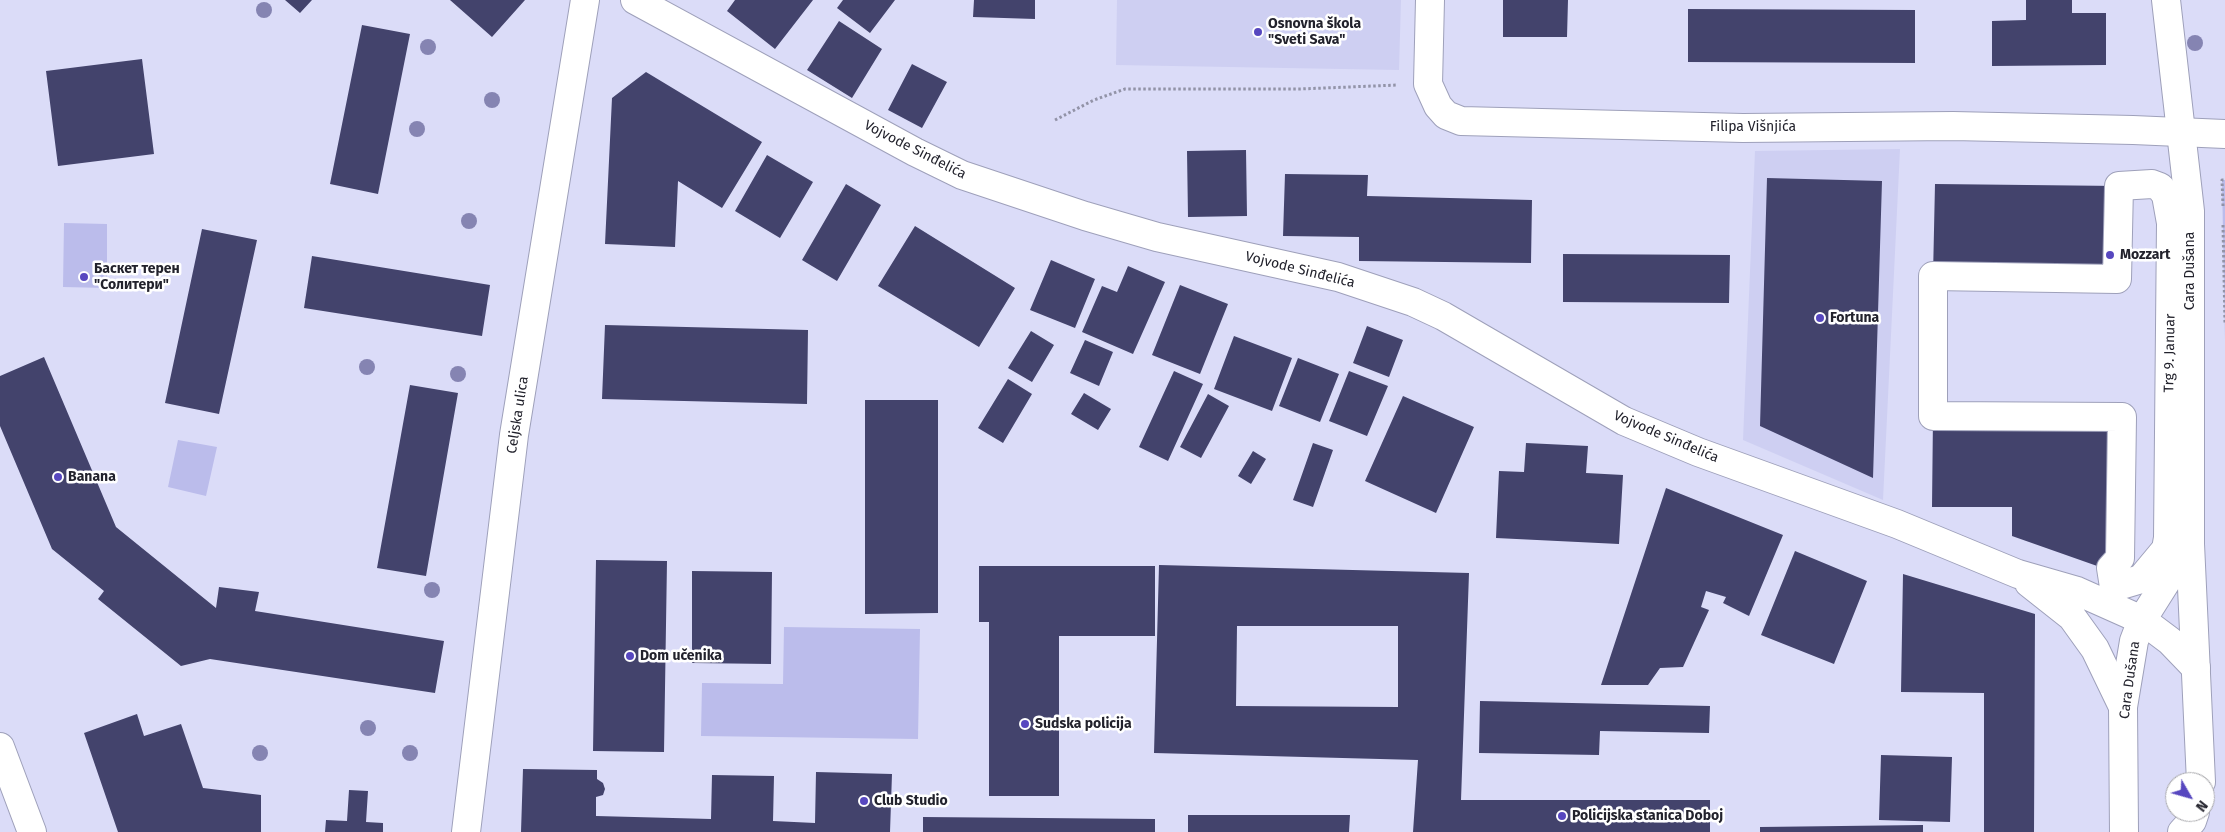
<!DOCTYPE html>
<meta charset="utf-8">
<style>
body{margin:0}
#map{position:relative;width:2225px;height:832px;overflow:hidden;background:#dbdcf8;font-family:"Fira Sans",sans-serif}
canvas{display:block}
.north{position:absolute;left:2165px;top:772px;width:50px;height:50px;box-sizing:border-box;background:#fff;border:1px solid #a7a7ab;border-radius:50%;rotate:128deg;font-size:14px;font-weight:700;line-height:20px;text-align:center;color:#22222c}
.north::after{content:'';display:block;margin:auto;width:18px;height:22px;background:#5747bf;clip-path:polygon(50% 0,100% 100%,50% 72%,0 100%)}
</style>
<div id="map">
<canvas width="2225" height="832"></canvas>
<div class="north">N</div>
</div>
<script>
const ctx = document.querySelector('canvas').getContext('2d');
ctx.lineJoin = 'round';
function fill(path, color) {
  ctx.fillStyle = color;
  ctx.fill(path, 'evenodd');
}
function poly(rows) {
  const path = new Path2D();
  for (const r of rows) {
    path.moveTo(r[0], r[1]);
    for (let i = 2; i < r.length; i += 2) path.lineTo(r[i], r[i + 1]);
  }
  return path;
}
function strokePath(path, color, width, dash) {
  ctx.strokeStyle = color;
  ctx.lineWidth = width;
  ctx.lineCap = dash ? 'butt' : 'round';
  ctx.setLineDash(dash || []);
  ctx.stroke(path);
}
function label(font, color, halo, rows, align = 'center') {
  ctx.font = font + ' "Fira Sans",sans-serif';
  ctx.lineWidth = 5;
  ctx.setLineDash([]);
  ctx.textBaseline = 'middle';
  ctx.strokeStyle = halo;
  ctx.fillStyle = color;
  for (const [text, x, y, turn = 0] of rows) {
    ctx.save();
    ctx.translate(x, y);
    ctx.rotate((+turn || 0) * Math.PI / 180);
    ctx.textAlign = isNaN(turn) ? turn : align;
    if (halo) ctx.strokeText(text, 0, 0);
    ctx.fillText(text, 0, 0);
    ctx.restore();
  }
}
const built = poly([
 [1117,0,1401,0,1399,70,1116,65],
 [1900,149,1883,500,1743,440,1755,151]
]);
const green = poly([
 [2222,180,2225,180,2225,340],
 [64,223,107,224,107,288,63,287],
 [178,440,217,447,206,496,168,487],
 [784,627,920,629,918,739,701,736,702,683,783,684]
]);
const building = poly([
 [285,0,312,0,300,13],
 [450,0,525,0,492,37],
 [735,0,813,0,775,49,727,11],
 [843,0,895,0,870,33,837,8],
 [974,0,1035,0,1035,19,973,17],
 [1503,0,1568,0,1567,37,1503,37],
 [2026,0,2072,0,2072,13,2106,13,2106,65,1992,66,1992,21,2026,20],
 [1688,9,1915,10,1915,63,1688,62],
 [839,21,882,49,852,98,807,70],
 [362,25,410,34,378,194,330,184],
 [142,59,154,154,58,166,46,71],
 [912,64,947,82,922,128,888,110],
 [646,72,762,142,722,208,678,181,675,247,605,244,612,98],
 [1246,150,1247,216,1188,217,1187,151],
 [767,155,813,182,780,238,735,211],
 [1285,174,1368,175,1367,196,1532,200,1531,263,1359,261,1359,237,1283,236],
 [1767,178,1882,181,1873,478,1760,426],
 [846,184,881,205,837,281,802,260],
 [1935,184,2119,186,2117,279,1933,276],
 [915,226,1015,288,979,347,878,286],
 [202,229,257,240,219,414,165,403],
 [1563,254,1730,255,1729,303,1563,302],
 [312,256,490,285,482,336,304,308],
 [1051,260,1095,279,1075,328,1030,310],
 [1128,266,1165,282,1133,354,1082,332,1102,286,1117,292],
 [1180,285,1228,304,1200,374,1152,355],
 [605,325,808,330,807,404,602,399],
 [1367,326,1403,340,1389,377,1353,363],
 [1031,331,1054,345,1032,382,1008,368],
 [1234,336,1292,358,1272,411,1214,389],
 [1085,340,1113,352,1099,386,1070,373],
 [44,357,116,527,216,608,219,587,259,592,255,611,444,641,435,693,210,659,181,666,98,599,104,591,52,549,0,426,0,376],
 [1298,358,1339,374,1320,422,1279,406],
 [1174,371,1203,384,1168,461,1139,447],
 [1349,371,1388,386,1367,436,1329,421],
 [1008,379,1032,394,1003,443,978,428],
 [410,385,458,393,426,576,377,568],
 [1084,393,1111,409,1098,430,1071,414],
 [1208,394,1229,406,1201,458,1180,447],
 [1403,396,1474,427,1436,513,1365,481],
 [865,400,938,400,938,613,865,614],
 [1933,416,2122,417,2120,558,2100,567,2012,536,2012,507,1932,507],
 [1313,443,1333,450,1313,507,1293,500],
 [1526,443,1588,446,1586,473,1623,475,1619,544,1496,538,1499,471,1524,472],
 [1253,451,1266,459,1251,484,1238,476],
 [1666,488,1783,535,1749,616,1723,603,1726,597,1706,591,1701,607,1709,610,1683,667,1660,668,1648,685,1601,685],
 [1795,551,1867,581,1834,664,1761,635],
 [596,560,667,561,664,752,593,751],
 [1159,565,1469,573,1461,800,1710,800,1710,832,1413,832,1418,760,1154,753],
 [1237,626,1398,626,1398,707,1236,706],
 [979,566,1155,566,1155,636,1059,636,1059,796,989,796,989,622,979,622],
 [692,571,772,572,771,664,692,663],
 [1903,574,2035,614,2034,832,1984,832,1984,693,1901,692],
 [1480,701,1710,706,1709,733,1600,731,1599,755,1479,753],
 [137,714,144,736,181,724,203,788,261,795,261,832,118,832,84,733],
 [1881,755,1952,757,1950,822,1879,820],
 [523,769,597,770,597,779,603,783,605,789,603,795,596,797,596,816,711,819,712,775,774,776,773,821,815,823,816,772,892,774,890,832,521,832],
 [349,790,368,791,366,822,383,823,383,832,325,832,326,820,347,821],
 [1188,815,1350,815,1349,832,1188,832],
 [923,817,1155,819,1155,832,923,832],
 [1923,825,1923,832,1760,832,1760,827]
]);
const path = poly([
 [1055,120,1094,100,1125,89,1300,89,1398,85],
 [2223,206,2222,180,2225,180],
 [2223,225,2225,324]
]);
const street = poly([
 [635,0,915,152,962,175,1085,216,1157,237,1338,277,1413,302,1443,316,1624,421,1698,452,1897,524,2018,574,2077,591,2142,620,2170,641,2196,668],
 [1430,0,1428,84,1438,106,1446,115,1461,121,1743,128,1953,126,2133,130,2225,134],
 [2152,184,2160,187,2166,195,2171,223,2168,538,2166,549,2141,579,2114,587,2111,568,2120,558,2122,417,1933,416,1933,276,2117,279,2119,186,2152,184],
 [2029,583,2072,617,2095,649,2123,707],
 [466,832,514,435,585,0]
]);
const secondary = poly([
 [2166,0,2190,211,2190,544,2201,782],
 [0,747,32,832],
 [2124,832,2123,707,2134,641,2142,620,2190,544],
 [2182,832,2192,821,2195,812]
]);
const trees = [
 [264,10],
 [2195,43],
 [428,47],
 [492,100],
 [417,129],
 [469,221],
 [367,367],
 [458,374],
 [432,590],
 [368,728],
 [260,753],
 [410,753]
];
const markers = [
 [1258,32,5,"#5747bf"],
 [2110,255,5,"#5747bf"],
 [84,277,5,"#5747bf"],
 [1820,318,5,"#5747bf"],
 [58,477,5,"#5747bf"],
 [630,656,5,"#5747bf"],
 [1025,724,5,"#5747bf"],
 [864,801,5,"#5747bf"],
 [1562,816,5,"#5747bf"]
];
const poiNames = [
 ["Osnovna škola",1268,24],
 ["\"Sveti Sava\"",1268,40],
 ["Mozzart",2120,255],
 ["Баскет терен",94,269],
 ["\"Солитери\"",94,285],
 ["Fortuna",1830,318],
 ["Banana",68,477],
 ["Dom učenika",640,656],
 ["Sudska policija",1035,724],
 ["Club Studio",874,801],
 ["Policijska stanica Doboj",1572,816]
];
const streetNames = [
 ["Filipa Višnjića",1753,127],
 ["Vojvode Sinđelića",915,150,27],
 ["Vojvode Sinđelića",1300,270,14],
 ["Cara Dušana",2190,271,-90],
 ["Trg 9. Januar",2170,353,-89],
 ["Celjska ulica",518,415,-81],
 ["Vojvode Sinđelića",1666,437,23],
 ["Cara Dušana",2130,680,-82]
];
fill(built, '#cecff2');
fill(green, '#bbbceb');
fill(building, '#43436c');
strokePath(street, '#9ea0ba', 30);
strokePath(secondary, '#9ea0ba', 30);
strokePath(path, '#9293a7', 3, [2.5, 2.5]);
strokePath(street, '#fff', 28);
strokePath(secondary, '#fff', 28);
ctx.fillStyle = '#8584b2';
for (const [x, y] of trees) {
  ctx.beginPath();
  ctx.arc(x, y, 8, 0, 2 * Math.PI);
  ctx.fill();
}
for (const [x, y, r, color] of markers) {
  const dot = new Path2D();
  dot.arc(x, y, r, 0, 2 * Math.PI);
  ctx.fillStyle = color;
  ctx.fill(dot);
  strokePath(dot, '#fff', 2);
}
label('bold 14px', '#22222c', '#fff', poiNames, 'left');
label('14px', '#22222c', '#fff', streetNames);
</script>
